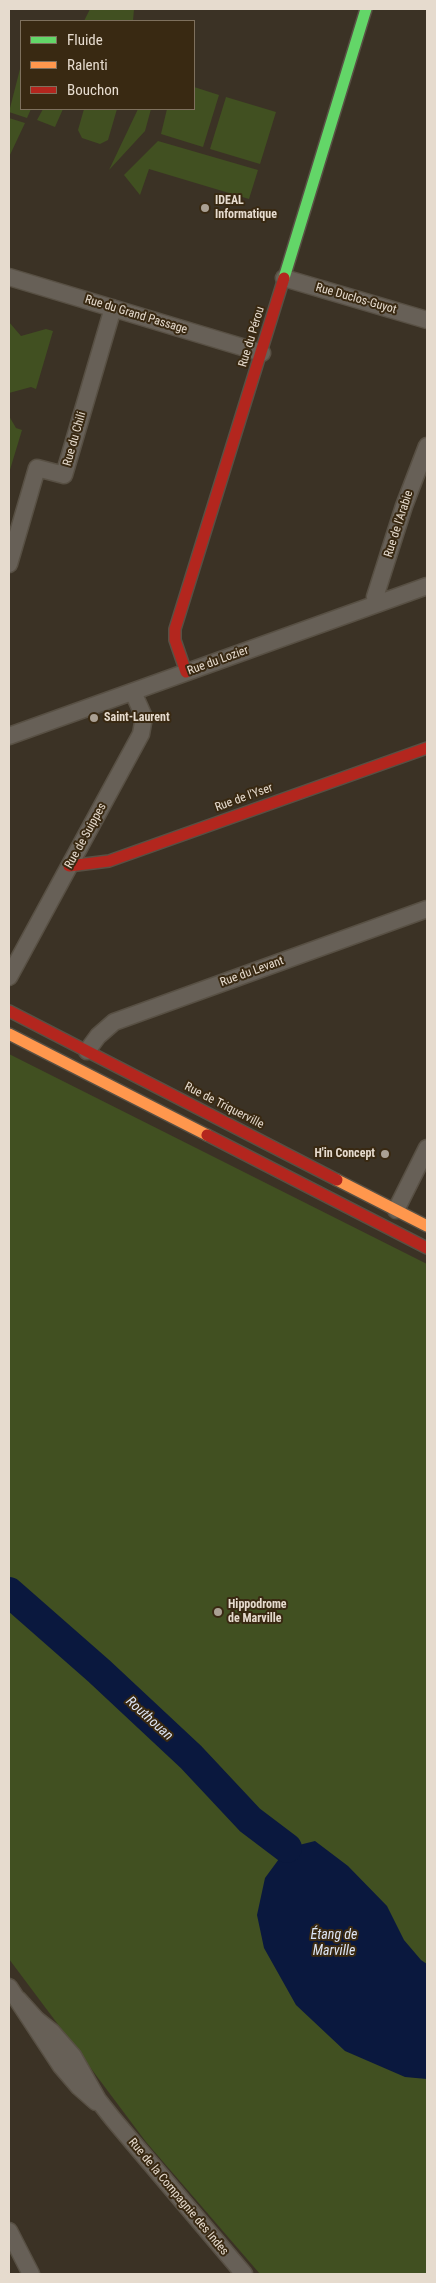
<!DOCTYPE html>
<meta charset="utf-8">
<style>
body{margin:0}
#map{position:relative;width:436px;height:2283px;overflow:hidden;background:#3b3225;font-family:"Roboto Condensed",sans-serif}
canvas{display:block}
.frame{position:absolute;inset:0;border:10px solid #e6dbce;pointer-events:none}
.legend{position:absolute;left:20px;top:20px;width:175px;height:90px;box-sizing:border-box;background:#392912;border:1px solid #7e705d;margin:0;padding:6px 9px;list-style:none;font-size:15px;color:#e6dbce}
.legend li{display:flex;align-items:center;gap:10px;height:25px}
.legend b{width:25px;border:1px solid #7e705d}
</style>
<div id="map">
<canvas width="436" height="2283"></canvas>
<div class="frame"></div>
<ul class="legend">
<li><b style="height:6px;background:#63d668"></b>Fluide</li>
<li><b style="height:6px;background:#ff974d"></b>Ralenti</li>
<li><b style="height:6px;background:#b3261e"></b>Bouchon</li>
</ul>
</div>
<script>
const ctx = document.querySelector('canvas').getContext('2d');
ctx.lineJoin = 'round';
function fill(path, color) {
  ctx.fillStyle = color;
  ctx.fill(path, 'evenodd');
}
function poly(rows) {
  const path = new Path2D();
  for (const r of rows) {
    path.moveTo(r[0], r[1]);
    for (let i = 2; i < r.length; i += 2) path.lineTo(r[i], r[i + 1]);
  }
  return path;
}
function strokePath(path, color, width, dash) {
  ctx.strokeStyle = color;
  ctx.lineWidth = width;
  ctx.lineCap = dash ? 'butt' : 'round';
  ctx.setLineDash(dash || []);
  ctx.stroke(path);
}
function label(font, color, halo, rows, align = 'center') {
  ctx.font = font + ' "Roboto Condensed",sans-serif';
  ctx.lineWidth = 4;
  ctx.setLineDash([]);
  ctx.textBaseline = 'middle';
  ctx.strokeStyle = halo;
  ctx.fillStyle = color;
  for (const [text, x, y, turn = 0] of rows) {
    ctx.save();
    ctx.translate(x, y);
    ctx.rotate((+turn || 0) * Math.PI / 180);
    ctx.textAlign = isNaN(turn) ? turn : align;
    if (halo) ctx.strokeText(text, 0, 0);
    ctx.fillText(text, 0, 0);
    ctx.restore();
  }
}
const green = poly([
 [90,9,134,9,133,21,84,21],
 [21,65,21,109,31,109,27,118,9,112],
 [194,87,219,95,203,147,161,134,167,109,194,109],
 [226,97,276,112,260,164,210,149],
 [43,109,63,109,55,127,37,120],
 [84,109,117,109,108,140,100,144,82,138,78,130],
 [138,109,151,109,145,131,109,170],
 [9,118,25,123,9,157],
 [158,141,258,170,249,199,149,169,140,195,124,175],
 [9,322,21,336,46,329,53,331,36,389,31,387,9,393],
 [9,416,16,428,22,430,9,473],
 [9,1054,427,1264,427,2274,260,2274,146,2142,9,1959]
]);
const water = poly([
 [315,1841,348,1866,387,1906,404,1940,421,1960,427,1964,427,2079,405,2077,345,2051,296,2005,264,1948,257,1915,265,1878,287,1848]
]);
const river = poly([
 [9,1592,99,1671,191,1757,250,1820,287,1848]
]);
const street = poly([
 [9,277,262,353],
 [284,278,427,320],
 [9,564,37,468,64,475,113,308],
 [377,603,375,597,404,506,427,446],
 [9,736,427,586],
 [9,977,141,734,144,717,133,692],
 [87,1051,98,1036,114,1022,427,909],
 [396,1210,427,1148],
 [9,1987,61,2066,79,2087,96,2102],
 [18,1999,37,2020,52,2032,73,2056,98,2100,113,2119,244,2274],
 [9,2231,31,2274]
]);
const fast = poly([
 [284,278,366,9]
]);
const slow = poly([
 [9,1034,207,1135],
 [337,1180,427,1226]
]);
const jam = poly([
 [186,672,175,640,175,629,284,278],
 [69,866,109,861,427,748],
 [9,1011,337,1180],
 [207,1135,427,1248]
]);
const markers = [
 [205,208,5,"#aaa093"],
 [94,718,5,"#aaa093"],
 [385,1154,5,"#aaa093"],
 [218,1612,5,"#aaa093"]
];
const poiNames = [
 ["IDEAL",215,201],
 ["Informatique",215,215],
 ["Saint-Laurent",104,718],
 ["H'in Concept",375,1154,"right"],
 ["Hippodrome",228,1605],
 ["de Marville",228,1619]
];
const streetNames = [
 ["Rue Duclos-Guyot",356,299,16],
 ["Rue du Grand Passage",136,315,17],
 ["Rue du Pérou",252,337,-73],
 ["Rue du Chili",75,439,-74],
 ["Rue de l'Arabie",399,524,-72],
 ["Rue du Lozier",218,661,-20],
 ["Rue de l'Yser",244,798,-20],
 ["Rue de Suippes",86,836,-61],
 ["Rue du Levant",252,972,-20],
 ["Rue de Triquerville",224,1106,27],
 ["Rue de la Compagnie des Indes",178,2197,50]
];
const waterNames = [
 ["Routhouan",149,1719,42],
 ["Étang de",334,1935],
 ["Marville",334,1951]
];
fill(green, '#415021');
fill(water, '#0a183e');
strokePath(river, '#0a183e', 30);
strokePath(street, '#585044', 19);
strokePath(fast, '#585044', 14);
strokePath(slow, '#585044', 14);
strokePath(jam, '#585044', 14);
strokePath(street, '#676057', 16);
strokePath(fast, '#63d668', 11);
strokePath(slow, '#ff974d', 11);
strokePath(jam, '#b3261e', 11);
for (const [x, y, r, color] of markers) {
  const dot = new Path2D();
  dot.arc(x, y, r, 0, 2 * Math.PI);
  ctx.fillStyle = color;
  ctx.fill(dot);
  strokePath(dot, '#392912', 2);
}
label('bold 12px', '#e6dbce', '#392912', poiNames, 'left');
label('12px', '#e6dbce', '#392912', streetNames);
label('italic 14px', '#dde5f5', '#392912', waterNames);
</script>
